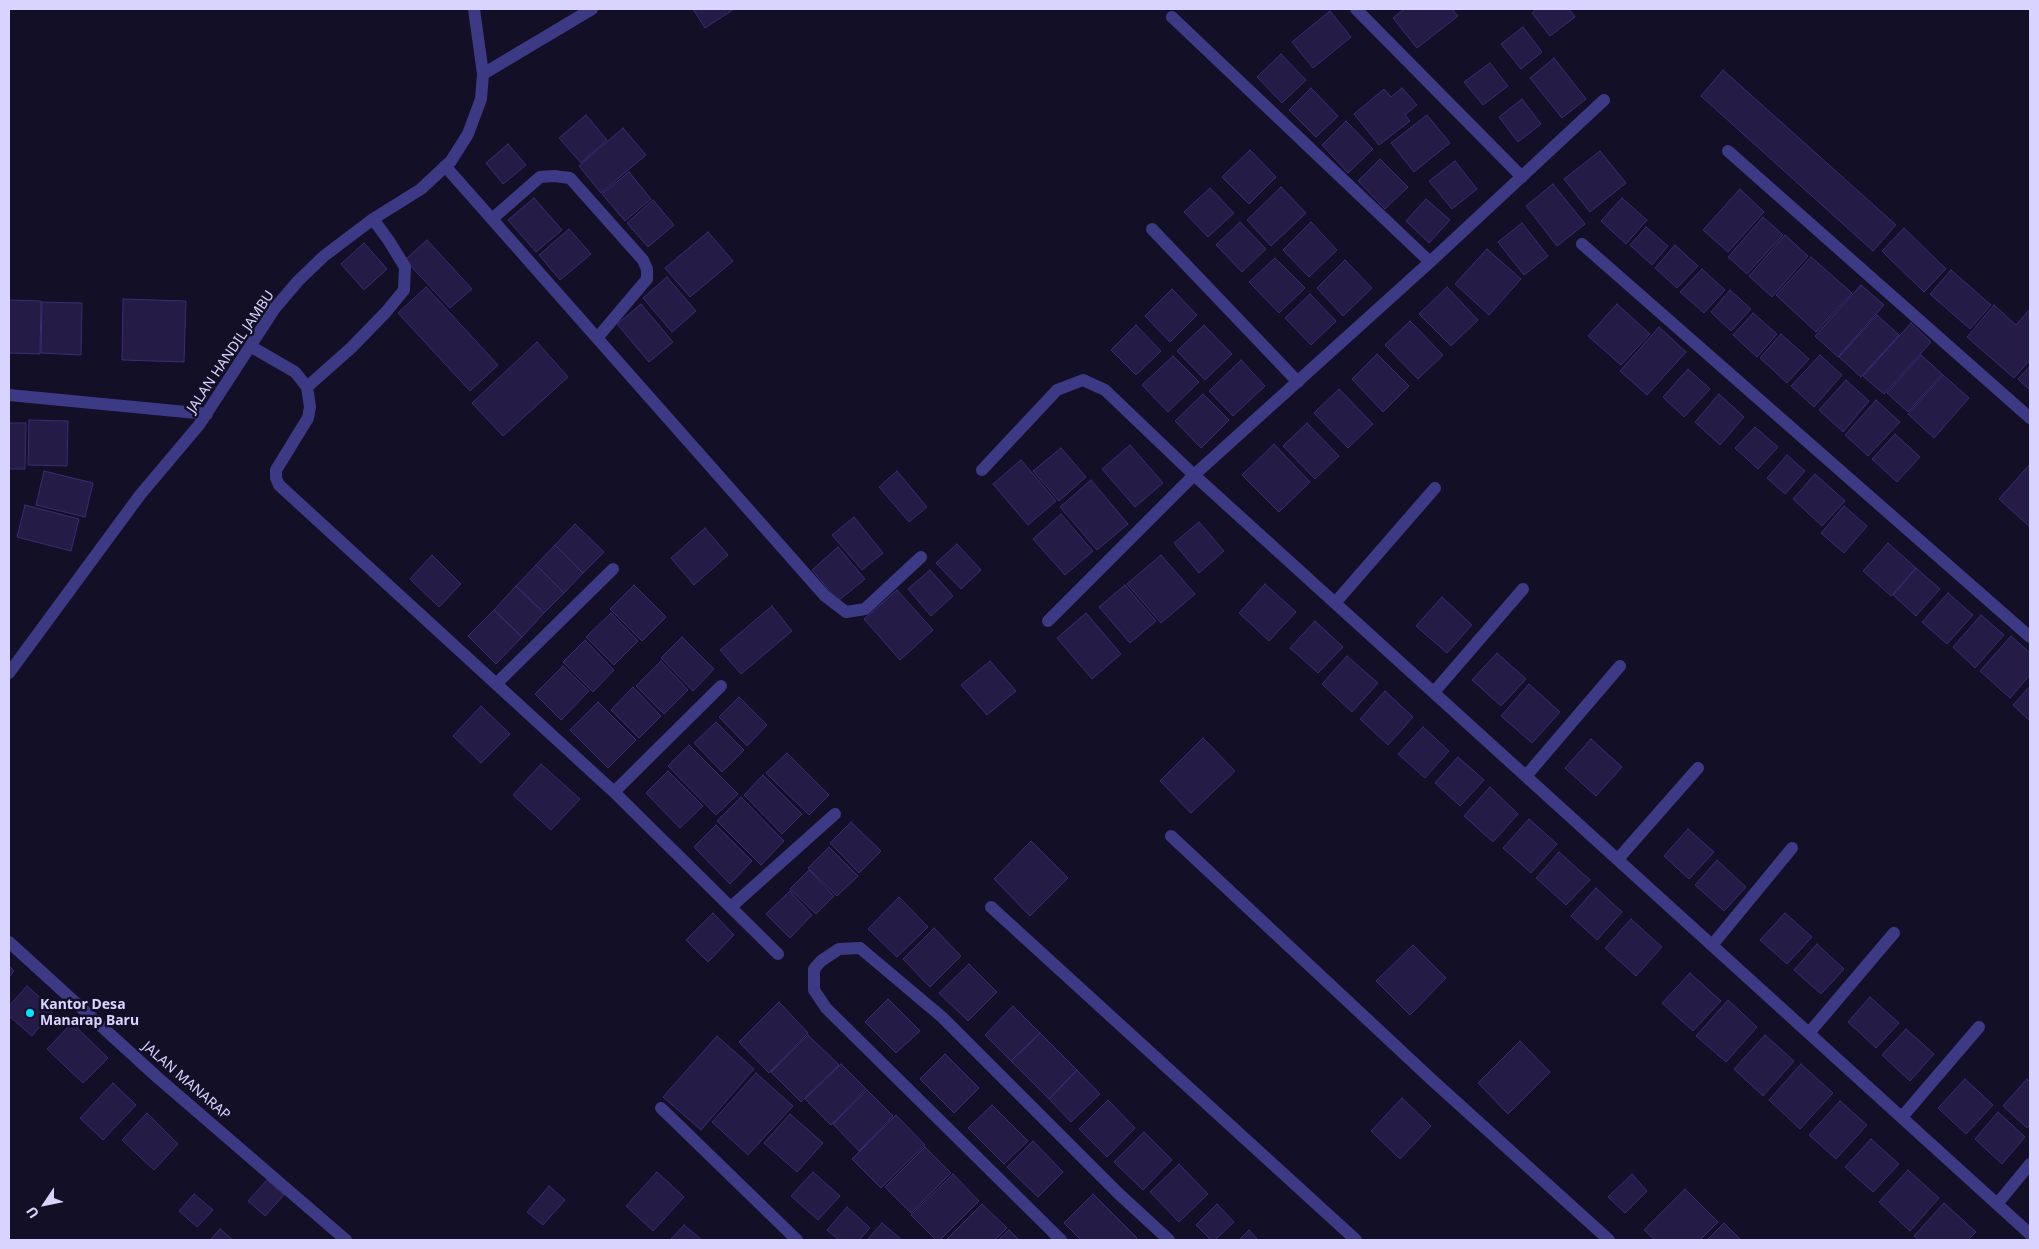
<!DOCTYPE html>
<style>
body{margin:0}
#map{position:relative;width:2039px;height:1249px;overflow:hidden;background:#130f26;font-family:"Noto Sans",sans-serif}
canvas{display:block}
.frame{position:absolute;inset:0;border:10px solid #d9d4ff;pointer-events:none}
.north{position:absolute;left:20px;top:1179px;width:50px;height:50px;-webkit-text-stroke:4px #130f26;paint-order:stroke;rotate:236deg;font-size:14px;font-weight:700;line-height:20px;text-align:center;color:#d9d4ff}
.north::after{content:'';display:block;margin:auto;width:18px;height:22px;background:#d9d4ff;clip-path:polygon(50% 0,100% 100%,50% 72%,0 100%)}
</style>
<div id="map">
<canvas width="2039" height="1249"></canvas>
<div class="frame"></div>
<div class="north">U</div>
</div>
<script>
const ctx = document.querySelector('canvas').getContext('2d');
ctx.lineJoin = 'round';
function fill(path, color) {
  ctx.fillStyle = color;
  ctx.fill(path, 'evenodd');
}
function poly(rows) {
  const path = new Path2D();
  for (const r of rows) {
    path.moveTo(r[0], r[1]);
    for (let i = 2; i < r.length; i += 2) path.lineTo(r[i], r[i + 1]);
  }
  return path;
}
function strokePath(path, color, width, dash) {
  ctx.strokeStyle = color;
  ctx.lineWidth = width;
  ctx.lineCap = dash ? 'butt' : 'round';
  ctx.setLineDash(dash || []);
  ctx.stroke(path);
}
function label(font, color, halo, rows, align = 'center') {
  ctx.font = font + ' "Noto Sans",sans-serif';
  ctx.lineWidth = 5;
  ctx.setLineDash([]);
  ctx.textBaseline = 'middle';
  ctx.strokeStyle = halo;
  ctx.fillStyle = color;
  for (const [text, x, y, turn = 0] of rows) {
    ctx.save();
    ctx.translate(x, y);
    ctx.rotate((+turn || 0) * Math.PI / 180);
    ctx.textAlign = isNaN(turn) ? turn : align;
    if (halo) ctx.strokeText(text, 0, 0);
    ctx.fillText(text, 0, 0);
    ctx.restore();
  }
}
const building = poly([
 [693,9,734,9,705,28,693,9],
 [1404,9,1452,9,1458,16,1417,48,1393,18,1404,9],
 [1537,9,1569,9,1575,17,1550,36,1532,13,1537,9],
 [1330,11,1351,37,1313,68,1292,42,1330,11],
 [1523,27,1542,52,1521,69,1501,44,1523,27],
 [1281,54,1306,80,1282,103,1257,77,1281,54],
 [1554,58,1586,99,1562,118,1530,78,1554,58],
 [1490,63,1508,86,1483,105,1464,82,1490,63],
 [1723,70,1896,225,1873,251,1701,96,1723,70],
 [1311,88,1338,116,1316,137,1289,110,1311,88],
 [1402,88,1417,105,1405,115,1410,121,1379,145,1354,114,1384,89,1391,97,1402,88],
 [1522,99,1541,124,1518,142,1499,117,1522,99],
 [586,115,607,140,581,163,559,138,586,115],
 [1427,115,1450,143,1414,172,1391,143,1427,115],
 [1346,121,1373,149,1348,173,1322,145,1346,121],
 [623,128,646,155,601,193,579,166,623,128],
 [508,144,526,165,503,184,486,163,508,144],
 [1250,150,1276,177,1249,204,1222,177,1250,150],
 [1600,151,1626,183,1590,212,1564,179,1600,151],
 [1380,159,1408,187,1385,209,1358,181,1380,159],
 [1455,161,1477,189,1452,209,1429,181,1455,161],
 [629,172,651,199,625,221,602,194,629,172],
 [1553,184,1585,224,1557,246,1526,206,1553,184],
 [1281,187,1306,213,1271,246,1247,220,1281,187],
 [1210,188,1234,213,1208,237,1184,212,1210,188],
 [1740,189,1764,212,1728,252,1703,230,1740,189],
 [534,198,562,230,536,252,508,220,534,198],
 [1622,198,1647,220,1626,244,1601,221,1622,198],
 [1426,199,1450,220,1429,243,1406,221,1426,199],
 [653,200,674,225,648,247,627,223,653,200],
 [1763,217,1783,235,1747,274,1728,257,1763,217],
 [1240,222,1266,249,1242,272,1216,245,1240,222],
 [1311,222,1337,250,1309,277,1283,250,1311,222],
 [1522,223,1548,256,1524,275,1498,242,1522,223],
 [1646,227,1668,246,1652,265,1630,245,1646,227],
 [1904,228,1946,269,1924,292,1882,251,1904,228],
 [569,229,591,254,560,280,539,255,569,229],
 [708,232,733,261,690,297,665,268,708,232],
 [1785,235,1808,256,1772,297,1749,276,1785,235],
 [427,240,472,289,450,308,405,260,427,240],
 [364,243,387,269,364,290,341,264,364,243],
 [1675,245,1698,266,1677,288,1655,268,1675,245],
 [1487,249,1521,279,1489,315,1455,284,1487,249],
 [1811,257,1852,293,1816,332,1776,295,1811,257],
 [1275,258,1305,288,1279,313,1249,282,1275,258],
 [1345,260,1372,288,1343,316,1317,288,1345,260],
 [1702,269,1725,290,1704,313,1680,292,1702,269],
 [1951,270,1991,305,1970,329,1930,294,1951,270],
 [667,277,696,311,672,332,643,298,667,277],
 [1861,285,1884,305,1838,357,1815,336,1861,285],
 [426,287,498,365,470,391,398,313,426,287],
 [1447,287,1478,320,1451,346,1419,314,1447,287],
 [1172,289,1197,315,1170,342,1145,316,1172,289],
 [1730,290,1751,309,1731,331,1711,312,1730,290],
 [1310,294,1336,321,1311,345,1285,318,1310,294],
 [123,299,186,301,184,362,122,360,123,299],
 [9,300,41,301,40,354,9,353,9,300],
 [42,302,82,303,81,355,41,353,42,302],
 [641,304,673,342,649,362,617,324,641,304],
 [1617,304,1650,334,1621,365,1588,336,1617,304],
 [1994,305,2016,325,2029,310,2030,312,2030,360,2014,378,1967,337,1994,305],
 [1753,313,1777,334,1757,357,1733,335,1753,313],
 [1877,315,1899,335,1861,377,1839,357,1877,315],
 [1410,321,1443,355,1418,379,1385,345,1410,321],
 [1911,323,1931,342,1884,394,1863,376,1911,323],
 [1136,325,1161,351,1136,375,1111,350,1136,325],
 [1204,325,1232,354,1205,380,1177,351,1204,325],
 [1659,327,1686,352,1647,395,1620,371,1659,327],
 [1781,334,1809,359,1787,383,1760,358,1781,334],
 [537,342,568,377,503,436,472,403,537,342],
 [1377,354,1409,386,1383,412,1352,379,1377,354],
 [1820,355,1842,375,1814,407,1791,386,1820,355],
 [1921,355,1942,374,1908,412,1887,393,1921,355],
 [1173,356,1199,382,1168,412,1142,385,1173,356],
 [1241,360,1265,386,1233,416,1209,391,1241,360],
 [2030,366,2030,390,2018,379,2030,366],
 [1688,369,1710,389,1684,417,1663,397,1688,369],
 [1943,375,1969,398,1934,438,1908,414,1943,375],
 [1846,380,1869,401,1843,432,1819,410,1846,380],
 [1339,389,1373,424,1348,448,1314,413,1339,389],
 [1203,394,1229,420,1201,448,1175,421,1203,394],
 [1719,394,1744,417,1720,445,1695,422,1719,394],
 [1876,400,1900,422,1868,456,1845,435,1876,400],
 [29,420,68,421,67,466,28,465,29,420],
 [9,423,26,423,25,469,9,469,9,423],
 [1307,423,1339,456,1315,479,1283,446,1307,423],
 [1755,427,1778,447,1758,469,1735,448,1755,427],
 [1895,434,1920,457,1897,482,1872,459,1895,434],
 [1274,444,1310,482,1279,512,1242,475,1274,444],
 [1130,445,1163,483,1135,507,1102,469,1130,445],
 [1061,448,1086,477,1059,501,1033,471,1061,448],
 [1787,455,1805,471,1785,494,1767,478,1787,455],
 [1021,460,1056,501,1028,525,993,484,1021,460],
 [2030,464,2030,527,1999,499,2030,464],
 [44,471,93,483,85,517,36,505,44,471],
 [897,471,927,507,909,522,879,487,897,471],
 [1815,474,1845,501,1822,526,1793,499,1815,474],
 [1091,480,1128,524,1097,550,1060,507,1091,480],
 [25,505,79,519,71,551,17,537,25,505],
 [1844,506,1867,526,1844,553,1821,533,1844,506],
 [1061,514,1093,551,1065,575,1033,539,1061,514],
 [854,517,883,553,862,570,832,535,854,517],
 [1199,522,1224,551,1199,573,1174,543,1199,522],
 [575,524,604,552,583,573,555,545,575,524],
 [705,528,728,555,694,585,671,558,705,528],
 [1888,543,1916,568,1891,596,1863,571,1888,543],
 [957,544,981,570,961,589,936,563,957,544],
 [555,545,583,573,564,593,536,565,555,545],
 [838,547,865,579,838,601,812,570,838,547],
 [432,555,461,584,439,607,410,579,432,555],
 [1161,555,1195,594,1161,623,1127,584,1161,555],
 [536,565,564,593,544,613,516,586,536,565],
 [1916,568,1940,589,1916,616,1893,595,1916,568],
 [930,570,953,596,931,616,908,589,930,570],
 [1265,584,1296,612,1269,641,1239,613,1265,584],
 [634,585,666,617,642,641,610,609,634,585],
 [1125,585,1156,621,1130,643,1099,607,1125,585],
 [516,586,544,613,522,637,494,610,516,586],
 [897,590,933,630,900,660,864,619,897,590],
 [1948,593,1973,615,1947,644,1922,622,1948,593],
 [1442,597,1472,625,1447,653,1416,626,1442,597],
 [772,606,792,631,741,674,720,650,772,606],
 [494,610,522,637,496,664,468,636,494,610],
 [611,613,638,641,614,665,586,637,611,613],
 [1086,613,1121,654,1092,679,1057,638,1086,613],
 [1981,615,2004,635,1975,668,1953,647,1981,615],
 [1315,621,1343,647,1318,673,1290,648,1315,621],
 [2011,636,2030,653,2030,675,2010,698,1980,671,2011,636],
 [682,637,714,669,693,691,661,658,682,637],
 [585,640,614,670,593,692,563,662,585,640],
 [1497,653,1526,679,1501,706,1472,680,1497,653],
 [1347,656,1378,683,1352,712,1322,684,1347,656],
 [661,661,688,690,664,714,636,686,661,661],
 [990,661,1016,691,987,715,961,685,990,661],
 [563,666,589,691,561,720,535,694,563,666],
 [1529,684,1560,712,1532,743,1501,716,1529,684],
 [2030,686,2030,721,2013,705,2030,686],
 [633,687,661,716,639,738,611,710,633,687],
 [1385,691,1413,717,1388,745,1360,719,1385,691],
 [739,697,767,725,747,746,719,717,739,697],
 [598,702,636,740,608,768,570,730,598,702],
 [481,706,510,734,481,763,453,736,481,706],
 [716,722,744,750,722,772,694,743,716,722],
 [1423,727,1449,751,1425,778,1398,754,1423,727],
 [1203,738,1235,771,1191,813,1160,781,1203,738],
 [1591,739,1622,767,1596,796,1565,768,1591,739],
 [689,745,738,794,716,815,668,766,689,745],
 [787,753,829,795,809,815,766,773,787,753],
 [1458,757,1484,780,1460,806,1435,783,1458,757],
 [541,764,580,799,551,830,513,795,541,764],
 [668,771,703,806,680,828,646,793,668,771],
 [763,775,802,814,782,834,744,795,763,775],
 [1490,787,1518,814,1493,842,1464,816,1490,787],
 [741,797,784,841,761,865,717,821,741,797],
 [1529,819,1557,844,1531,873,1503,848,1529,819],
 [851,822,881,851,859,873,830,843,851,822],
 [716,825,752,861,730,884,694,847,716,825],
 [1688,829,1714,852,1689,879,1664,856,1688,829],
 [1031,841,1068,878,1030,916,994,879,1031,841],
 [829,847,858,876,837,896,808,868,829,847],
 [1559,852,1590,880,1566,905,1536,878,1559,852],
 [1717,860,1746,887,1724,911,1695,885,1717,860],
 [809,870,834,896,816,914,790,889,809,870],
 [1596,888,1622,912,1597,940,1571,916,1596,888],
 [790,891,812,915,790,938,766,914,790,891],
 [899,897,928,927,897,957,868,929,899,897],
 [713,913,734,935,708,962,686,940,713,913],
 [1785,913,1812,937,1787,964,1760,940,1785,913],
 [1631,919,1662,947,1636,976,1605,948,1631,919],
 [934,928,961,956,930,987,903,959,934,928],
 [1817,944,1844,969,1821,994,1794,970,1817,944],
 [1413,945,1446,978,1410,1015,1376,981,1413,945],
 [969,964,997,992,968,1021,939,993,969,964],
 [9,966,14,971,9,977,9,966],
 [1690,973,1721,1001,1693,1031,1662,1003,1690,973],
 [27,986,54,1010,32,1036,9,1016,9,1006,27,986],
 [1870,997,1899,1023,1876,1048,1848,1022,1870,997],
 [888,999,920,1031,896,1053,865,1022,888,999],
 [1728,1000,1757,1027,1726,1062,1696,1036,1728,1000],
 [779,1002,808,1033,769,1073,739,1042,779,1002],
 [1013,1006,1040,1033,1011,1061,985,1035,1013,1006],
 [72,1023,108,1058,83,1083,47,1049,72,1023],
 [1906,1029,1934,1054,1910,1081,1882,1055,1906,1029],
 [1040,1033,1077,1070,1049,1099,1011,1061,1040,1033],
 [808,1035,839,1065,801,1102,771,1072,808,1035],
 [1765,1035,1794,1061,1763,1096,1734,1069,1765,1035],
 [717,1036,754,1069,701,1130,663,1097,717,1036],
 [1520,1041,1550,1072,1508,1114,1478,1083,1520,1041],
 [945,1054,979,1088,954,1113,920,1079,945,1054],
 [841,1064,866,1089,831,1125,805,1099,841,1064],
 [1801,1064,1833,1093,1800,1129,1769,1100,1801,1064],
 [1077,1070,1100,1094,1071,1122,1049,1099,1077,1070],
 [756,1073,793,1106,748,1155,712,1122,756,1073],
 [1965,1079,1993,1105,1966,1134,1938,1108,1965,1079],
 [2027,1079,2030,1082,2030,1125,2027,1128,2003,1106,2027,1079],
 [113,1083,136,1105,103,1140,80,1118,113,1083],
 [867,1090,893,1116,859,1151,833,1124,867,1090],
 [1402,1098,1431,1126,1400,1159,1371,1131,1402,1098],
 [1108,1100,1135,1128,1107,1157,1079,1129,1108,1100],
 [1840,1101,1867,1125,1836,1159,1809,1135,1840,1101],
 [992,1105,1028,1141,1004,1164,968,1128,992,1105],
 [1998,1112,2025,1137,2002,1164,1975,1139,1998,1112],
 [147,1113,178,1144,154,1170,122,1140,147,1113],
 [790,1114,823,1143,797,1172,764,1143,790,1114],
 [896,1115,925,1145,881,1188,852,1159,896,1115],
 [1144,1132,1172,1160,1143,1190,1114,1162,1144,1132],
 [1871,1139,1899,1164,1873,1192,1845,1167,1871,1139],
 [1033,1141,1063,1172,1038,1197,1007,1167,1033,1141],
 [925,1147,951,1173,911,1213,885,1187,925,1147],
 [1179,1164,1208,1194,1179,1222,1150,1192,1179,1164],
 [1908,1170,1939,1198,1910,1231,1879,1202,1908,1170],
 [657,1172,684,1197,653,1231,626,1206,657,1172],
 [813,1172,840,1196,818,1220,791,1196,813,1172],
 [953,1174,979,1201,940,1240,936,1240,911,1215,953,1174],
 [1632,1174,1647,1191,1625,1213,1608,1197,1632,1174],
 [267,1180,284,1195,265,1216,248,1201,267,1180],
 [549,1186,565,1200,543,1225,527,1212,549,1186],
 [1685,1189,1718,1222,1700,1240,1655,1240,1644,1230,1685,1189],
 [194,1194,213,1210,197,1227,179,1211,194,1194],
 [1093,1194,1137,1238,1135,1240,1081,1240,1064,1223,1093,1194],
 [1944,1203,1976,1232,1968,1240,1919,1240,1914,1236,1944,1203],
 [982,1204,1007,1228,995,1240,946,1240,982,1204],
 [1217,1204,1234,1222,1215,1240,1211,1240,1196,1225,1217,1204],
 [847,1207,870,1228,859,1240,839,1240,827,1230,847,1207],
 [882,1223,902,1240,867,1240,882,1223],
 [1724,1223,1741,1240,1707,1240,1724,1223],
 [684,1225,702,1240,670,1240,684,1225],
 [220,1229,233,1240,210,1240,220,1229],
 [1009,1230,1019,1240,998,1240,1009,1230],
 [1249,1230,1258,1240,1239,1240,1249,1230]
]);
const minor = poly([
 [1356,9,1522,177],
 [1172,17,1430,262],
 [483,74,592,9],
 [1728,151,2030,418],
 [445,166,825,596,846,612,865,609,921,557],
 [492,219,540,177,554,176,570,178,643,260,647,269,647,279,598,337],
 [1152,229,1298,382],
 [1582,244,2030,637],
 [250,346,295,372,307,387,310,407,308,418,276,470,276,478,279,485,614,792,778,954],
 [307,387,351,348,386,312,404,290,405,267,389,241,373,219],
 [9,395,207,414],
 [982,470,1057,390,1083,380,1105,390,1194,475,2030,1234],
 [1335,603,1435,488],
 [1048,621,1194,475,1430,262,1604,100],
 [9,673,140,495,199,425,275,308,298,281,324,256,373,219,421,189,451,161,468,134,481,99,483,74,474,9],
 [496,684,613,569],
 [1434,692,1523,589],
 [1526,776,1620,666],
 [614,792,721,686],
 [1171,836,1431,1079,1609,1240],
 [1618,859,1698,768],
 [732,906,835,814],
 [991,907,1356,1240],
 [9,942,157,1077,346,1240],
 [1713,944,1792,848],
 [1809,1033,1894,933],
 [661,1108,797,1240],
 [1902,1117,1979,1027],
 [1997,1204,2030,1164],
 [1061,1240,826,1008,814,990,814,969,821,961,839,949,860,948,942,1017,1118,1193,1169,1240]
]);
const markers = [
 [30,1013,5,"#00e5ff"]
];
const streetNames = [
 ["JALAN HANDIL JAMBU",231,352,-56],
 ["JALAN MANARAP",186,1081,41]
];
const poiNames = [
 ["Kantor Desa",40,1005],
 ["Manarap Baru",40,1021]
];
fill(building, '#241b47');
strokePath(building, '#3b2d73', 1);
strokePath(minor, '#3d3a85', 12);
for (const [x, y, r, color] of markers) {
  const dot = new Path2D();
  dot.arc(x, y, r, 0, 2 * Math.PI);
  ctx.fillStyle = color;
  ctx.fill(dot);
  strokePath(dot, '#130f26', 2);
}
label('14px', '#d9d4ff', '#130f26', streetNames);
label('bold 14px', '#d9d4ff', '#130f26', poiNames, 'left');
</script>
